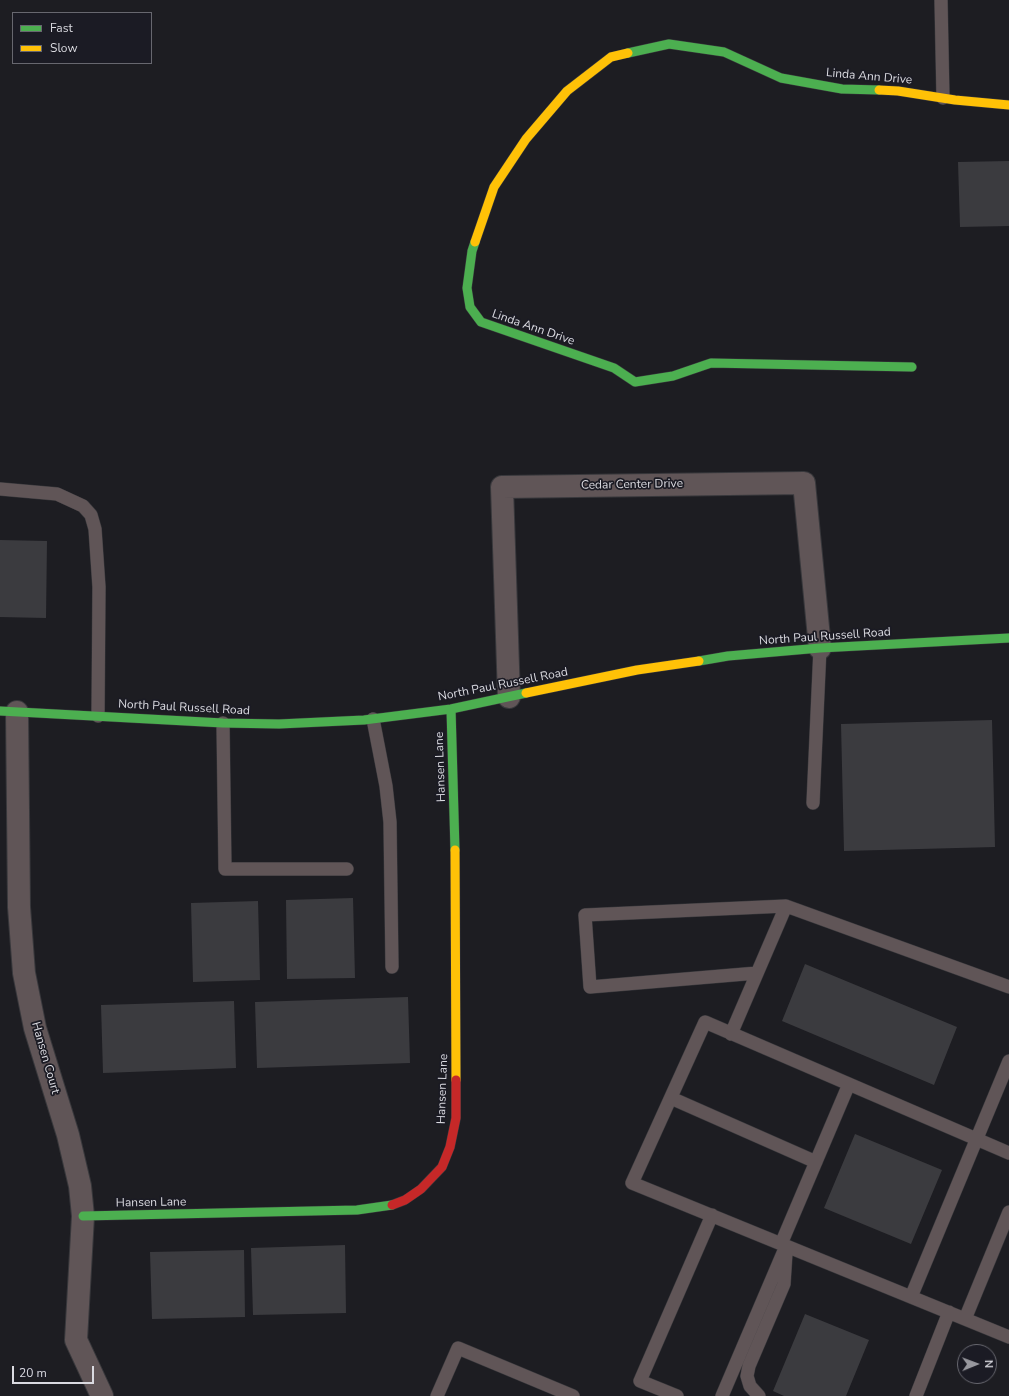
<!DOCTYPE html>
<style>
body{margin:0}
#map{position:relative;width:1009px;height:1396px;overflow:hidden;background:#1d1d22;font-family:"Nunito Sans",sans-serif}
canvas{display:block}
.legend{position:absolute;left:12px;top:12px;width:140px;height:52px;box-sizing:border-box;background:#1b1b24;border:1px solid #67676f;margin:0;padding:5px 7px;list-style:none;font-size:12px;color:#dadae0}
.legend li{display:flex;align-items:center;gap:8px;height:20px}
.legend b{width:20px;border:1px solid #67676f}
.north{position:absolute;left:957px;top:1344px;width:40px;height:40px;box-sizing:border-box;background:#1b1b24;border:1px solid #67676f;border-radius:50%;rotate:89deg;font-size:11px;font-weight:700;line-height:16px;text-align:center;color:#dadae0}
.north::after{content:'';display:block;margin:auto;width:14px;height:18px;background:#98989e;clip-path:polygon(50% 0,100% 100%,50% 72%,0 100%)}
.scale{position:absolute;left:12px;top:1366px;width:82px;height:18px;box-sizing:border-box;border:2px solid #dadae0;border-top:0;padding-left:5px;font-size:12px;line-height:14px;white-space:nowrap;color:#dadae0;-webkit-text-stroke:3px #1b1b24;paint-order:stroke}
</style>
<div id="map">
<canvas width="1009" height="1396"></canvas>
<ul class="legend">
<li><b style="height:5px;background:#4caf50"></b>Fast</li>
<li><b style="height:5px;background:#ffc107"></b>Slow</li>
</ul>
<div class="north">N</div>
<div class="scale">20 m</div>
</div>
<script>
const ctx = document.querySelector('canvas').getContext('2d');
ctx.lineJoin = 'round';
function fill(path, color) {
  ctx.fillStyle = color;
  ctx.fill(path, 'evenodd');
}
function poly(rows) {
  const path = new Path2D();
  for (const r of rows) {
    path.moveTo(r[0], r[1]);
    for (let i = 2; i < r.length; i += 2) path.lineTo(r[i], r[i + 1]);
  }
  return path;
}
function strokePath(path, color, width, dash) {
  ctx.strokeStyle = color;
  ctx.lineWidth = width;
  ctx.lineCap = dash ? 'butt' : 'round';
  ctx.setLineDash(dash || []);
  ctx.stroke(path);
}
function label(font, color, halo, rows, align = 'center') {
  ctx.font = font + ' "Nunito Sans",sans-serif';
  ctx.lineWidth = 3.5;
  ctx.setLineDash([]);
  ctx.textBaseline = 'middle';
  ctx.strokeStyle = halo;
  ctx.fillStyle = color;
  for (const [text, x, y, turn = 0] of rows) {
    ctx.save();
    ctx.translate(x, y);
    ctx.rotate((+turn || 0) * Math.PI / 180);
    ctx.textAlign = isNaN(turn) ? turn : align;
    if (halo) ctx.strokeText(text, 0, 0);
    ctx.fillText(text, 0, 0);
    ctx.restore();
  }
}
const building = poly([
 [1009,161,1009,226,960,227,958,162],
 [0,540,47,541,46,618,0,617],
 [992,720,995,847,844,851,841,724],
 [353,898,355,978,287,979,286,900],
 [258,901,260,980,193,982,191,903],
 [805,964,957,1027,934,1085,782,1021],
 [408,997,410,1063,257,1068,255,1002],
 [234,1001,236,1068,103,1073,101,1005],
 [855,1134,942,1170,911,1244,824,1208],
 [345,1245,346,1313,253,1315,251,1248],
 [244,1250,245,1317,152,1319,150,1252],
 [805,1314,869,1340,846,1396,784,1396,773,1391]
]);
const lane = poly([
 [941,0,943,98],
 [0,489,57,494,83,506,91,515,95,529,99,587,98,716],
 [373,719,386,786,390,822,392,967],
 [223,723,225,869,347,869],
 [813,803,820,648],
 [757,973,590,987,585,915,786,906,1009,987],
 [731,1034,786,906],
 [671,1098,816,1162],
 [1009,1153,705,1022,632,1183,1009,1337],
 [781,1244,849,1084],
 [911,1297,1009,1061],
 [965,1319,1009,1212],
 [437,1396,458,1348,573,1396],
 [677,1396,640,1381,712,1215],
 [722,1396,786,1246],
 [759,1396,750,1386,747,1376,749,1366,784,1284,786,1253],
 [916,1396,949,1312]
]);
const street = poly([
 [509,697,502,487,804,483,820,648],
 [17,712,19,907,24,973,35,1028,68,1135,80,1186,83,1216,76,1340,102,1396]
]);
const fast = poly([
 [628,53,669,44,724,52,781,78,842,89,879,90],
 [475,242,472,251,467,288,470,307,481,322,614,368,635,382,673,376,711,363,912,367],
 [699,661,728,656,820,648,1009,638],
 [451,709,455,850],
 [0,711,223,723,279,724,364,720,451,709,526,693],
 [83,1216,357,1210,392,1205]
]);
const slow = poly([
 [879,90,898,91,955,100,1009,105],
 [475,242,494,187,526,139,567,91,611,57,628,53],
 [526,693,637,670,699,661],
 [455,850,456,1080]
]);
const jam = poly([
 [392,1205,405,1200,421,1189,442,1167,450,1147,456,1118,456,1080]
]);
const streetNames = [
 ["Linda Ann Drive",869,77,5],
 ["Linda Ann Drive",533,328,19],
 ["Cedar Center Drive",632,485,-1],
 ["North Paul Russell Road",825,637,-4],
 ["North Paul Russell Road",503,685,-11],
 ["North Paul Russell Road",184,708,3],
 ["Hansen Lane",441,767,-92],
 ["Hansen Court",45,1058,74],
 ["Hansen Lane",443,1089,-88],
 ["Hansen Lane",151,1203,-1]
];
fill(building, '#3b3b3f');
strokePath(lane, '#38383c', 14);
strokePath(street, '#38383c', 24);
strokePath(fast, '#38383c', 10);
strokePath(slow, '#38383c', 10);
strokePath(jam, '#38383c', 10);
strokePath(lane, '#605557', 13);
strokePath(street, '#605557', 22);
strokePath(fast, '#4caf50', 9);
strokePath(slow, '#ffc107', 9);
strokePath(jam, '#c62828', 9);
label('12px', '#dadae0', '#1b1b24', streetNames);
</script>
